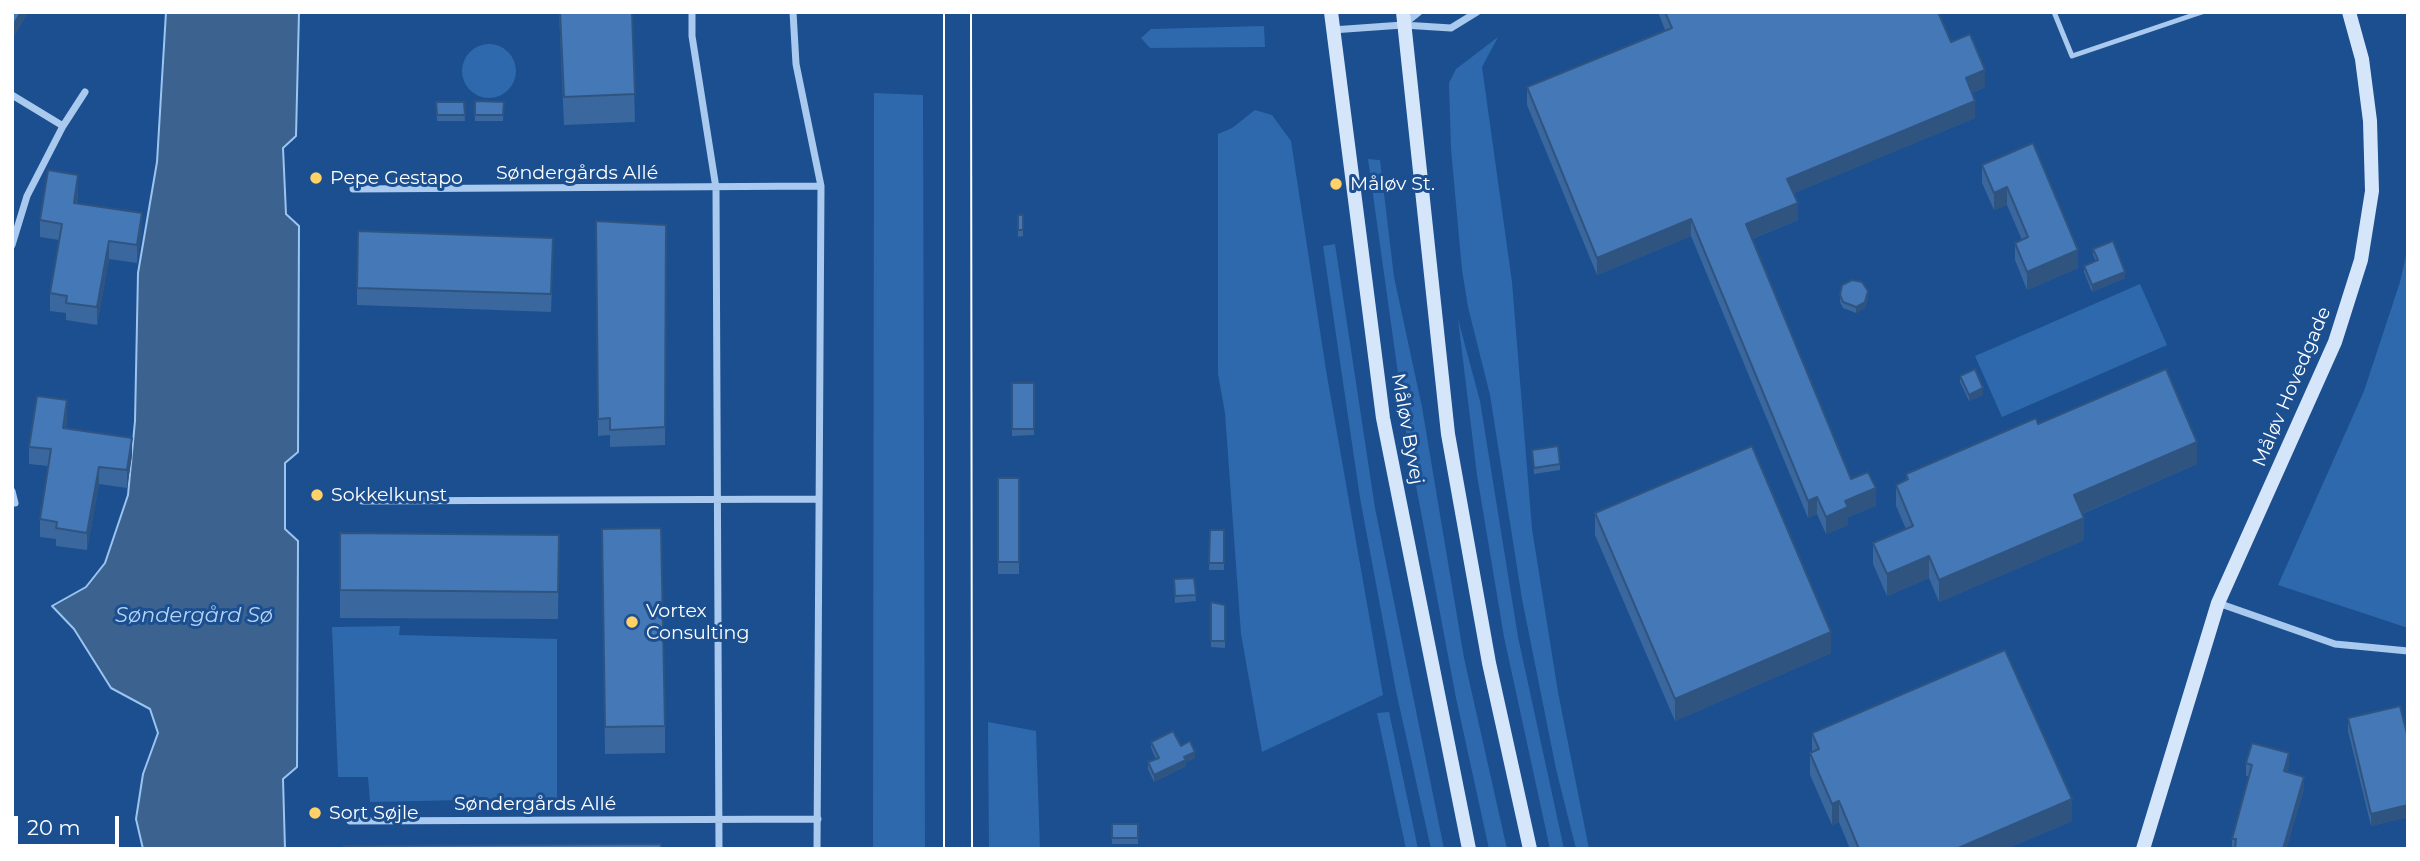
<!DOCTYPE html>
<meta charset="utf-8">
<style>
body{margin:0}
#map{position:relative;width:2420px;height:861px;overflow:hidden;background:#1b4f8f;font-family:Montserrat,sans-serif}
canvas{display:block}
.frame{position:absolute;inset:0;border:14px solid #fff;pointer-events:none}
.scale{position:absolute;left:14px;top:816px;width:105px;height:32px;box-sizing:border-box;border:4px solid #fff;border-top:0;padding-left:9px;font-size:21px;line-height:24px;white-space:nowrap;color:#fff;-webkit-text-stroke:5px #1b4f8f;paint-order:stroke}
</style>
<div id="map">
<canvas width="2420" height="861"></canvas>
<div class="frame"></div>
<div class="scale">20 m</div>
</div>
<script>
const ctx = document.querySelector('canvas').getContext('2d');
ctx.lineJoin = 'round';
function fill(path, color) {
  ctx.fillStyle = color;
  ctx.fill(path, 'evenodd');
}
function poly(rows) {
  const path = new Path2D();
  for (const r of rows) {
    if (r.length === 3) {
      path.moveTo(r[0] + r[2], r[1]);
      path.arc(r[0], r[1], r[2], 0, 2 * Math.PI);
      continue;
    }
    path.moveTo(r[0], r[1]);
    for (let i = 2; i < r.length; i += 2) path.lineTo(r[i], r[i + 1]);
  }
  return path;
}
function strokePath(path, color, width, dash) {
  ctx.strokeStyle = color;
  ctx.lineWidth = width;
  ctx.lineCap = dash ? 'butt' : 'round';
  ctx.setLineDash(dash || []);
  ctx.stroke(path);
}
function label(font, color, halo, rows, align = 'center') {
  ctx.font = font + ' Montserrat,sans-serif';
  ctx.lineWidth = 6;
  ctx.setLineDash([]);
  ctx.textBaseline = 'middle';
  ctx.strokeStyle = halo;
  ctx.fillStyle = color;
  for (const [text, x, y, turn = 0] of rows) {
    ctx.save();
    ctx.translate(x, y);
    ctx.rotate((+turn || 0) * Math.PI / 180);
    ctx.textAlign = isNaN(turn) ? turn : align;
    if (halo) ctx.strokeText(text, 0, 0);
    ctx.fillText(text, 0, 0);
    ctx.restore();
  }
}
const green = poly([
 [1264,26,1265,47,1150,48,1141,38,1151,29],
 [1498,37,1482,67,1512,282,1532,529,1558,692,1589,849,1576,849,1556,769,1522,599,1490,395,1468,307,1462,270,1451,149,1449,83,1456,69],
 [489,71,27],
 [874,93,923,95,925,849,873,849],
 [1255,110,1272,115,1291,141,1326,370,1383,695,1262,752,1241,634,1225,413,1218,374,1218,134,1232,128],
 [1368,159,1380,160,1394,277,1422,407,1464,658,1507,849,1489,849,1456,698,1407,438],
 [1335,244,1375,508,1444,849,1431,849,1396,691,1360,498,1323,246],
 [2408,247,2408,628,2278,585,2364,391,2400,282],
 [2140,284,2167,345,2002,417,1975,356],
 [1458,319,1480,401,1518,637,1564,849,1550,849,1504,637,1477,475],
 [400,626,399,635,557,639,557,798,370,802,368,777,338,777,332,627],
 [1389,712,1413,825,1418,849,1406,849,1377,713],
 [988,722,1036,731,1040,849,989,849]
]);
const water = poly([
 [166,12,299,12,296,136,283,148,286,214,299,226,298,452,285,463,285,529,298,541,297,767,283,779,285,849,143,849,136,819,143,774,158,733,150,709,111,688,74,629,52,606,86,587,105,563,128,495,135,421,138,273,157,162,166,12]
]);
const lane = poly([
 [2054,12,2072,56,2202,12]
]);
const street = poly([
 [692,12,692,36,716,188,719,849],
 [793,12,796,64,821,186,817,849],
 [1404,24,1419,12],
 [1332,30,1403,25,1451,28,1477,12],
 [12,95,63,126],
 [353,189,821,186],
 [12,245,27,196,63,126,85,92],
 [12,491,15,503],
 [362,501,818,499],
 [2218,603,2335,644,2408,651],
 [350,821,818,819]
]);
const secondary = poly([
 [1331,12,1383,418,1469,849],
 [1403,12,1448,434,1489,663,1530,849],
 [2143,849,2218,603,2335,342,2361,260,2372,191,2370,121,2362,59,2349,12]
]);
const tram = poly([
 [944,12,944,849],
 [971,12,972,849]
]);
const wall = poly([
 [12,12,28,12,14,36,12,35],
 [559,12,632,12,635,122,564,125],
 [1658,12,1938,12,1951,42,1985,87,1972,93,1975,118,1794,193,1798,220,1752,239,1851,479,1876,506,1848,517,1848,525,1826,534,1817,514,1808,518,1691,236,1597,275,1527,105,1527,87,1665,30],
 [475,101,504,102,503,121,475,121],
 [436,102,464,102,465,121,437,121],
 [2033,143,2078,268,2027,290,2015,260,2015,243,2022,240,2007,205,1994,210,1982,183,1982,165],
 [78,192,77,203,142,230,137,263,109,259,97,325,66,320,66,313,50,311,50,293,59,240,40,237,40,220],
 [1018,215,1023,215,1023,236,1018,237],
 [596,221,666,225,665,445,610,447,610,435,598,436],
 [2093,249,2125,278,2092,292,2084,272,2084,266,2096,261,2093,255],
 [553,255,551,312,357,305,357,288],
 [1840,295,1868,298,1865,308,1856,313,1843,308,1840,302],
 [1960,376,1983,395,1969,401,1960,382],
 [1012,383,1034,383,1034,435,1012,436],
 [67,418,66,428,132,455,127,488,99,484,87,550,56,546,56,539,40,537,40,519,48,466,29,464,29,447],
 [2038,424,2197,464,2082,514,2084,540,1939,602,1929,578,1887,596,1873,564,1873,543,1906,529,1896,506,1896,485,1906,480,1906,474],
 [1532,450,1560,464,1560,470,1534,474],
 [998,478,1019,478,1019,574,998,574],
 [1595,513,1831,653,1675,721,1595,535],
 [1210,530,1224,530,1224,570,1209,570],
 [340,533,559,535,558,619,340,618],
 [602,556,665,726,665,753,605,754],
 [1194,578,1196,601,1175,603,1174,579],
 [1211,602,1225,605,1225,648,1211,647],
 [2348,718,2408,738,2408,817,2371,826,2348,731],
 [1812,733,2072,821,2006,849,1850,849,1839,822,1832,825,1810,775,1810,753,1812,752],
 [1151,742,1181,746,1195,758,1186,762,1186,766,1154,782,1148,769,1148,762,1156,759,1151,748],
 [2246,763,2289,765,2287,772,2304,789,2286,849,2232,849,2232,839,2249,776,2246,776],
 [1112,824,1138,824,1138,844,1112,844]
]);
const shadedWall = poly([
 [21,12,28,12,14,36,14,24],
 [1985,70,1985,87,1966,95,1966,78],
 [1975,101,1975,118,1787,196,1787,179],
 [78,175,78,192,74,220,74,203],
 [2007,187,2007,205,1994,210,1994,193],
 [1798,203,1798,220,1746,241,1746,224],
 [142,213,142,230,137,263,137,245],
 [1691,219,1691,236,1597,275,1597,258],
 [109,241,109,259,97,325,97,307],
 [2078,250,2078,268,2027,290,2027,272],
 [2125,272,2125,278,2092,292,2092,285],
 [1868,291,1868,298,1865,308,1856,313,1856,307],
 [1983,388,1983,395,1969,401,1969,395],
 [67,400,67,418,63,445,63,428],
 [132,438,132,455,127,488,127,470],
 [2197,442,2197,464,2074,517,2074,495],
 [99,467,99,484,87,550,87,533],
 [1876,488,1876,506,1848,517,1848,525,1826,534,1826,517,1845,501],
 [1817,497,1817,514,1808,518,1808,501],
 [2084,518,2084,540,1939,602,1939,580],
 [1929,556,1929,578,1887,596,1887,574],
 [1831,632,1831,653,1675,721,1675,699],
 [1195,752,1195,758,1186,762,1186,766,1154,782,1154,775,1184,757],
 [2289,753,2289,765,2284,783,2284,771],
 [2304,777,2304,789,2286,849,2283,849],
 [2072,799,2072,821,2006,849,1956,849],
 [1839,801,1839,822,1832,825,1832,804],
 [2408,805,2408,817,2371,826,2371,814],
 [15,833,15,849,12,849,12,838]
]);
const building = poly([
 [12,12,21,12,14,24,12,23,12,12],
 [560,12,632,12,635,94,564,97,560,12],
 [1665,12,1938,12,1951,42,1970,34,1985,70,1966,78,1975,101,1787,179,1798,203,1746,224,1851,479,1868,472,1876,488,1845,501,1848,507,1826,517,1817,497,1808,501,1691,219,1597,258,1527,87,1672,28,1665,12],
 [475,101,504,102,503,115,475,115,475,101],
 [436,102,464,102,465,115,437,115,436,102],
 [2033,143,2078,250,2027,272,2015,243,2028,237,2007,187,1994,193,1982,165,2033,143],
 [48,170,78,175,74,203,142,213,137,245,109,241,97,307,66,303,67,296,50,293,62,224,40,220,48,170],
 [1018,215,1023,215,1023,230,1018,230,1018,215],
 [596,221,666,225,665,427,610,430,610,418,598,419,596,221],
 [358,231,553,238,551,294,357,288,358,231],
 [2113,241,2125,272,2092,285,2084,266,2098,260,2093,249,2113,241],
 [1852,280,1862,282,1868,291,1865,302,1856,307,1843,302,1840,295,1842,285,1852,280],
 [1975,369,1983,388,1969,395,1960,376,1975,369],
 [2166,369,2197,442,2074,495,2084,518,1939,580,1929,556,1887,574,1873,543,1913,526,1896,485,1908,479,1906,474,2036,418,2038,424,2166,369],
 [1012,383,1034,383,1034,429,1012,429,1012,383],
 [37,396,67,400,63,428,132,438,127,470,99,467,87,533,56,528,57,522,40,519,51,449,29,447,37,396],
 [1558,446,1560,464,1534,468,1532,450,1558,446],
 [1752,446,1831,632,1675,699,1595,513,1752,446],
 [998,478,1019,478,1019,562,998,562,998,478],
 [661,528,665,726,605,727,602,529,661,528],
 [1210,530,1224,530,1224,563,1209,563,1210,530],
 [340,533,559,535,558,592,340,590,340,533],
 [1194,578,1196,595,1175,596,1174,579,1194,578],
 [1211,602,1225,605,1225,641,1211,641,1211,602],
 [2005,650,2072,799,1956,849,1859,849,1839,801,1832,804,1810,753,1819,749,1812,733,2005,650],
 [2400,706,2408,738,2408,805,2371,814,2348,718,2400,706],
 [1173,731,1181,746,1190,741,1195,752,1184,757,1186,760,1154,775,1148,762,1159,758,1151,742,1173,731],
 [2252,743,2289,753,2284,771,2304,777,2283,849,2235,849,2236,839,2232,839,2252,765,2246,763,2252,743],
 [1112,824,1138,824,1138,838,1112,838,1112,824],
 [661,844,661,849,344,849,344,846,661,844]
]);
const markers = [
 [316,178,7,"#ffd166"],
 [1336,184,7,"#ffd166"],
 [317,495,7,"#ffd166"],
 [632,622,7,"#ffd166"],
 [315,813,7,"#ffd166"]
];
const streetNames = [
 ["Søndergårds Allé",577,173],
 ["Måløv Hovedgade",2292,387,-67],
 ["Måløv Byvej",1407,429,80],
 ["Søndergårds Allé",535,804]
];
const poiNames = [
 ["Pepe Gestapo",330,178],
 ["Måløv St.",1350,184],
 ["Sokkelkunst",331,495],
 ["Vortex",646,611],
 ["Consulting",646,633],
 ["Sort Søjle",329,813]
];
const waterNames = [
 ["Søndergård Sø",194,616]
];
fill(green, '#2e69ad');
fill(water, '#3c6290');
strokePath(water, '#9cc4f0', 2);
strokePath(lane, '#a9c9ee', 5);
strokePath(street, '#a9c9ee', 7);
strokePath(secondary, '#d6e6fa', 14);
strokePath(tram, '#fff', 2);
fill(wall, '#3a679d');
fill(shadedWall, '#305480');
fill(building, '#4478b7');
strokePath(building, '#305480', 2);
for (const [x, y, r, color] of markers) {
  const dot = new Path2D();
  dot.arc(x, y, r, 0, 2 * Math.PI);
  ctx.fillStyle = color;
  ctx.fill(dot);
  strokePath(dot, '#1b4f8f', 2.5);
}
label('19px', '#fff', '#1b4f8f', streetNames);
label('19px', '#fff', '#1b4f8f', poiNames, 'left');
label('italic 21px', '#b5d3f5', '#1b4f8f', waterNames);
</script>
